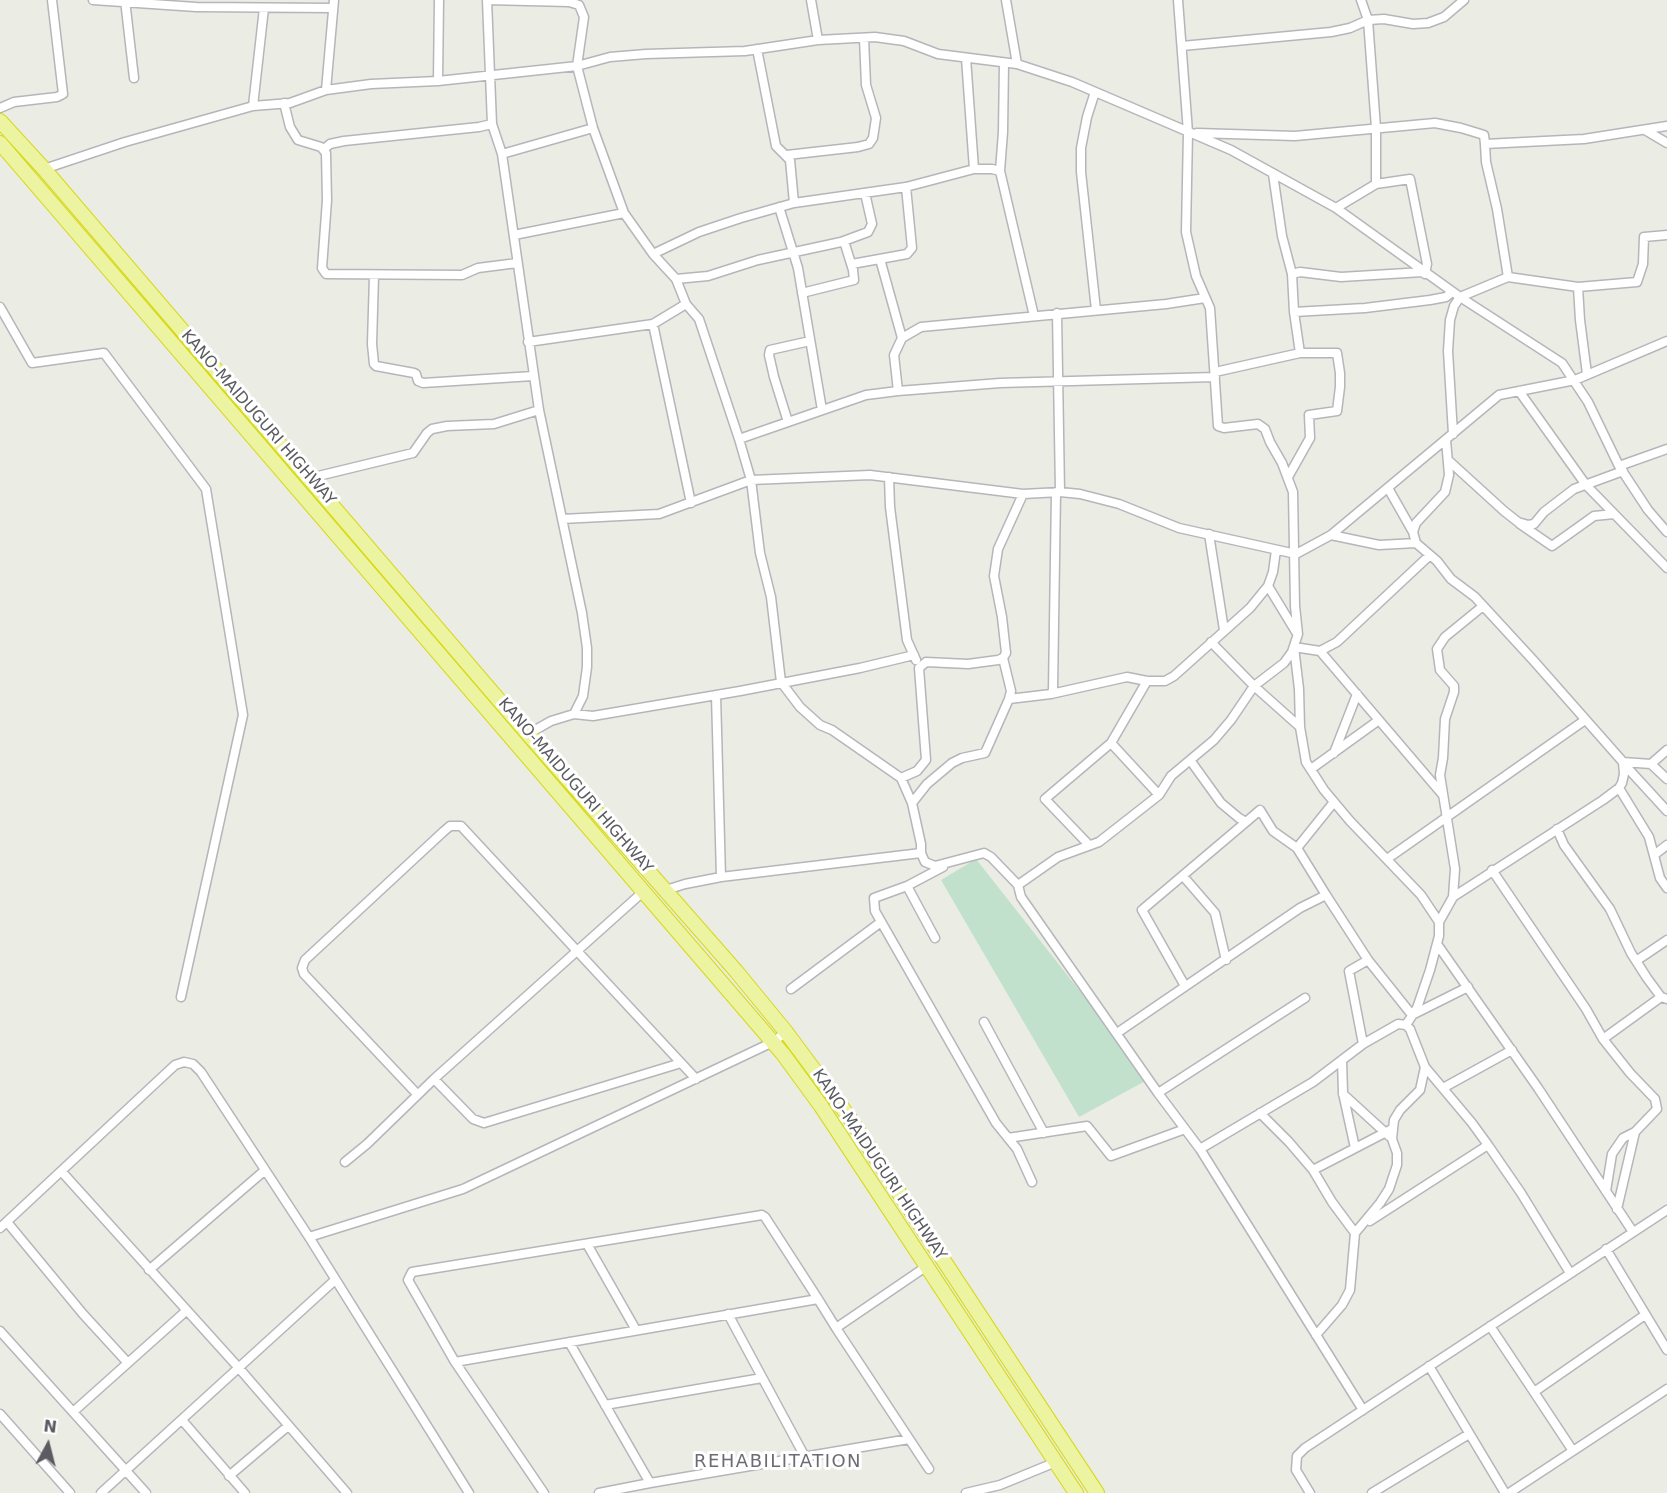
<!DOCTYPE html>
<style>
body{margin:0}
#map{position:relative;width:1667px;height:1493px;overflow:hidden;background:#ebece3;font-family:"DejaVu Sans",sans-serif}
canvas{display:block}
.north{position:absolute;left:18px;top:1415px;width:60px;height:60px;-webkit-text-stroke:4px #fff;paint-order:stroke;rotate:7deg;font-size:16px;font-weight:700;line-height:24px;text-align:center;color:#5b5c62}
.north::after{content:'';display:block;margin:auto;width:21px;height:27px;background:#5b5c62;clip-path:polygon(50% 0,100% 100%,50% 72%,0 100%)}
</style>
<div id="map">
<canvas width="1667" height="1493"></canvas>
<div class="north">N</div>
</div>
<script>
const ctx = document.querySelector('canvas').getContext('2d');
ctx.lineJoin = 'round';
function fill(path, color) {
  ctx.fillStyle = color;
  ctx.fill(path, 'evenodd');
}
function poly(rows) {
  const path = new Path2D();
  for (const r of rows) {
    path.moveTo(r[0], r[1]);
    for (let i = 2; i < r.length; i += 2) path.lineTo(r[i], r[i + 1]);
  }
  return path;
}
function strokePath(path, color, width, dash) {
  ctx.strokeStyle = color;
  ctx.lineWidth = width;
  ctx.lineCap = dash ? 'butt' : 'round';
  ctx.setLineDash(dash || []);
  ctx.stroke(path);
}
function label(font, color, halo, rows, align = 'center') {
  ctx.font = font + ' "DejaVu Sans",sans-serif';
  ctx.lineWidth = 6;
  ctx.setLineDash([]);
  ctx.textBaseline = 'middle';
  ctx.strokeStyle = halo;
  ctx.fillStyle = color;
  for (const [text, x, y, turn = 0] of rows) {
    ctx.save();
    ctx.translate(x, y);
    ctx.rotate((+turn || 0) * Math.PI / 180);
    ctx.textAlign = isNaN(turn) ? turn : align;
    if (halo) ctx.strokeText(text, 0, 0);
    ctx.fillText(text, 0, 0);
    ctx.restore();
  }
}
const green = poly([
 [976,859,1149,1079,1079,1117,941,880]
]);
const minor = poly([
 [93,0,196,7,333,8],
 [125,0,134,78],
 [487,0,569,2,579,5,584,17,577,66,593,128,624,213,653,254,676,279,686,304,699,319,739,439,751,480,760,553,771,597,781,682,800,707,820,725,832,730,901,778,912,803,921,844,921,853,721,877,685,884,666,890],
 [487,0,492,124,502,154,539,410,582,613,587,648,587,667,583,696,574,714],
 [811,0,818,40],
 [1006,0,1017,64],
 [1182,46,1331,32,1350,28,1368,20,1384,19,1413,24,1428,23,1444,17,1464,0],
 [757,49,776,146,790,160,794,203],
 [966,58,974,169],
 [438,81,439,0],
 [326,90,334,0],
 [1095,92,1087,117,1081,148,1081,172,1096,310],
 [284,103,290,127,298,140,321,147,326,153,327,200,322,268,326,274,462,275,478,268,517,263],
 [253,106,264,8],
 [0,108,14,102,57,97,63,94,52,0],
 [1645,130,1667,143],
 [1197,133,1295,136,1435,123,1461,128,1484,135,1485,144,1584,139,1667,126],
 [324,149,330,144,344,141,479,127,492,124],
 [502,154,593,128],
 [787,155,858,147,869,144,873,138,876,118,866,85,864,38],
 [44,169,125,142,253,106,290,103,326,90,371,84,438,81,577,66,610,57,646,54,745,51,818,40,875,37,904,41,938,54,1017,64,1072,82,1231,150,1336,208,1460,297,1562,363,1588,402,1619,466,1648,510,1667,532],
 [1000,171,1003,132,1004,63],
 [1273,174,1282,236,1292,274,1300,272,1341,277,1423,272],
 [1376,184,1410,179,1427,264,1425,274],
 [779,207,798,268,822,410],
 [1336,208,1376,184,1376,128,1368,20,1361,0],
 [514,235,624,213],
 [653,254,699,232,741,218,794,203,906,187,974,169,992,169,1000,171,1034,316],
 [880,259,902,338],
 [852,264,907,254,912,248,906,187],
 [1292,274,1294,312],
 [374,276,372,344,374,364,376,366,414,373,416,374,418,381,423,383,533,376],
 [1508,277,1578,287,1637,282,1643,264,1644,237,1667,235],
 [676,279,708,276,758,260,841,242,868,232,872,224,865,193],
 [1578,287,1580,320,1587,374],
 [802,293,854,280,853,270,844,241],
 [0,307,32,363,104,353,206,489,243,715,181,997],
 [1057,313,1060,492],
 [653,324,691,503],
 [528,342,653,324,686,304],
 [1215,372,1300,353],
 [898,391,894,355,902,338,921,327,1166,304,1205,298],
 [1519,391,1586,485,1667,568],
 [788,422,774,377,769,355,770,350,810,341],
 [1453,434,1448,351,1450,320,1454,306,1460,297,1508,277,1497,209,1486,162,1485,144],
 [739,439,866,395,898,391,1000,383,1215,377],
 [1448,460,1504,511,1518,522,1528,525,1534,524,1544,512,1574,489,1623,471],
 [1619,466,1667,449],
 [889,477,890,507,907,640,916,660],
 [1288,477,1310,438,1309,415,1337,411,1340,387,1340,373,1337,353,1300,353,1294,312,1365,308,1430,300,1446,297,1452,292],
 [310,478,413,453,427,433,432,429,447,426,494,424,539,410],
 [1388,488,1413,532],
 [562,519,659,514,751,480,870,475,1023,494,1060,492,1080,494,1119,504,1179,528,1296,554,1331,535,1499,395,1575,380,1667,341],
 [1520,524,1552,546,1594,516,1614,514],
 [1209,534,1224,630],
 [1331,535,1379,545,1416,543],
 [1268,586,1296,632],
 [1211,642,1254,686,1300,727],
 [1320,651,1442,794],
 [1147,681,1111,743,1159,795],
 [1051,694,1127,677,1147,681,1165,681,1174,676,1250,608,1268,586,1273,572,1276,550],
 [716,695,721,877],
 [1009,699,1051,694,1053,690,1056,492],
 [528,734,551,721,574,714,593,716,740,691,860,668,914,655],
 [1334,753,1357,694],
 [1623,762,1651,764,1667,750],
 [1623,763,1667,811],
 [1651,764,1667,779],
 [1311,769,1379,720],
 [901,778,917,771,926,760,919,668,926,662,968,664,998,660,1003,658,1006,653,1002,617,994,576,998,549,1023,494],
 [1619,788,1649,837,1660,878,1667,888],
 [912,803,927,784,952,763,962,758,985,753,1009,699,1011,691,1003,658],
 [1557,829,1564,845,1610,909,1631,953,1647,978,1661,997,1667,999],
 [1089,845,1045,799,1111,743],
 [1297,848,1334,802],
 [921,853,925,862,935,866,984,853,991,857,1018,885,1021,897,1158,1093,1200,1149,1363,1410],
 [1654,855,1667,845],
 [1387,859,1585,720],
 [1492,870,1586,1009,1603,1039,1630,1073,1655,1099,1657,1109,1635,1132,1623,1138,1612,1154,1606,1191],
 [1183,876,1215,913,1226,960],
 [1018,885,1058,857,1099,842,1159,795,1171,776,1214,740,1231,720,1254,686,1284,663,1292,652,1298,634,1295,606,1293,492,1282,463,1270,442,1265,429,1258,424,1224,428,1218,426,1210,308,1196,276,1186,232,1188,132,1178,0],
 [907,886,874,898,875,911,996,1123,1017,1149,1032,1182],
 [1326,895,1368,960,1349,971,1363,1044],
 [1453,897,1455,869,1440,775,1443,758,1445,719,1454,692,1454,686,1440,670,1437,649,1445,637,1483,606],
 [1439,922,1453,897,1603,800,1619,788,1622,783,1624,774,1623,762,1533,660,1475,597,1451,579,1437,561,1416,543,1413,532,1416,523,1445,492,1449,475,1446,440],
 [935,938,907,886,943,867],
 [1437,944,1538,1088,1633,1232],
 [1368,960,1412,1015,1468,987],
 [1636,961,1667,940],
 [1185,986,1142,910,1246,822],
 [791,989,881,922],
 [984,1022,1044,1133],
 [1406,1025,1417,1008,1430,970,1439,936,1439,922,1421,895,1350,821,1324,790,1306,762,1300,727,1299,689,1294,647,1320,651,1337,642,1430,555],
 [1117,1033,1300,908,1326,895,1297,848,1273,831,1260,810,1246,822,1239,818,1221,803,1190,760],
 [1603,1039,1661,997],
 [1342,1060,1343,1093,1355,1148],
 [1425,1067,1472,1123,1488,1145,1521,1193,1570,1273],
 [434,1079,473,1119,484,1123,681,1063],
 [1443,1088,1512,1050],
 [1158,1093,1305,998],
 [417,1094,304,974,302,968,305,960,443,832,450,826,461,826,696,1079],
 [1343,1094,1389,1136],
 [1260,1113,1289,1142,1313,1170,1392,1129],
 [1008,1138,1087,1126,1111,1156,1185,1129],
 [1200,1149,1313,1082,1363,1044,1398,1024,1406,1025,1410,1029,1425,1067,1420,1090,1400,1110,1394,1120,1392,1139,1397,1153,1397,1165,1389,1189,1380,1203,1355,1233,1350,1290,1342,1305,1316,1335],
 [345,1162,367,1144,434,1079,644,891],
 [1313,1170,1332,1202,1355,1233],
 [62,1172,238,1367,347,1493],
 [1617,1209,1635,1132],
 [1370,1221,1488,1145],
 [7,1222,83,1314,127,1362],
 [0,1228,175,1065,184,1062,193,1064,201,1072,309,1237,469,1493],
 [309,1237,463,1189,773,1042,786,1032],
 [587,1244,636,1330],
 [1606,1249,1667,1350],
 [149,1270,264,1171],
 [818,1299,455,1362,408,1280,412,1272,762,1215,765,1217,818,1299,836,1328,929,1469],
 [728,1314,805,1457],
 [1490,1326,1534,1392],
 [836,1328,927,1266],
 [0,1331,146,1493],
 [569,1342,650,1483,599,1493],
 [455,1362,544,1493],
 [1429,1366,1505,1493],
 [605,1405,762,1378],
 [73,1412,186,1311],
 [0,1414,70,1493],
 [182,1420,245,1493],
 [1573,1451,1534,1392,1645,1315],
 [229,1476,288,1426],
 [650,1483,909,1439],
 [101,1493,335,1280],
 [966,1493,1000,1485,1056,1462],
 [1310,1493,1296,1470,1297,1456,1305,1448,1667,1210],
 [1372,1493,1469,1434],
 [1509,1493,1667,1389]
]);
const trunk = poly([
 [0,121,44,169,528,734,736,971,786,1032,849,1117,1097,1493],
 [0,143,783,1054,821,1106,1076,1493]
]);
const streetNames = [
 ["KANO-MAIDUGURI HIGHWAY",258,418,49],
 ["KANO-MAIDUGURI HIGHWAY",575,786,49],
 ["KANO-MAIDUGURI HIGHWAY",879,1165,56]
];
const neighbourhoodNames = [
 ["REHABILITATION",778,1462]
];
fill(green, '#c2e1cc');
strokePath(minor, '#b5b6bc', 11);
strokePath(trunk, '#d7d817', 16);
strokePath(minor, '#fff', 8);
strokePath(trunk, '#ecf4a1', 14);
label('16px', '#5b5c62', '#fff', streetNames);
ctx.letterSpacing = '1.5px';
label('18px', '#6c6d74', '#fff', neighbourhoodNames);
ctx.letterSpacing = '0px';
</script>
